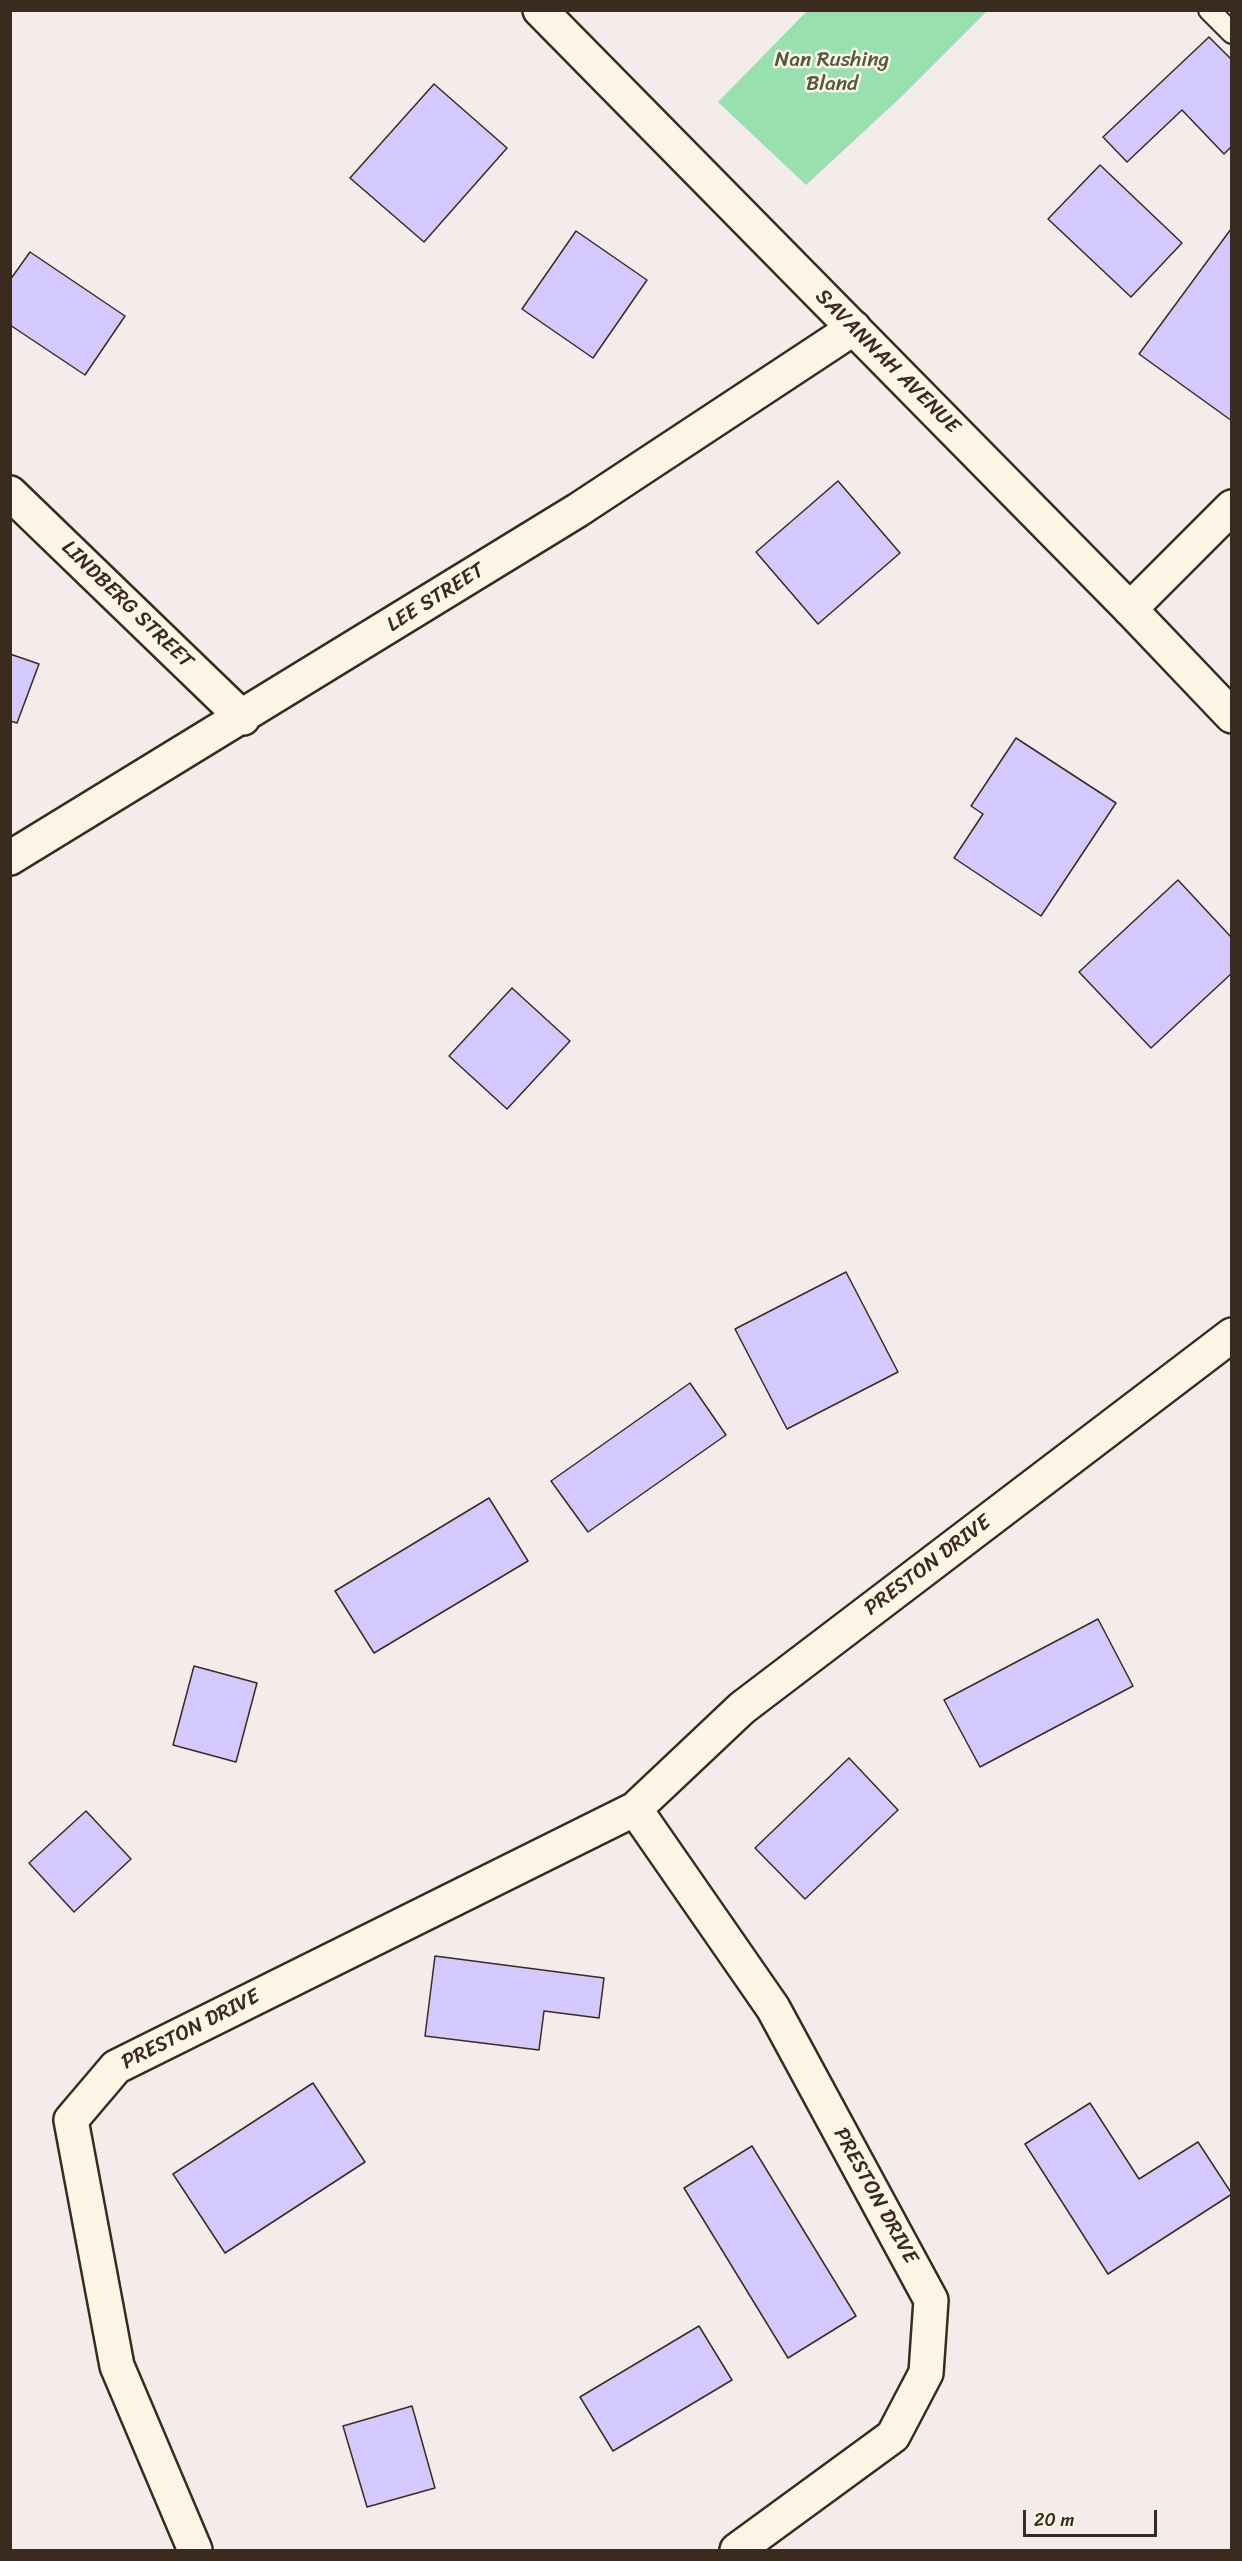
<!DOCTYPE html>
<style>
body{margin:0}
#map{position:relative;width:1242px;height:2561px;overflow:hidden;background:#f4ecea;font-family:Sriracha,sans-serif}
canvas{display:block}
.frame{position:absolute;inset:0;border:12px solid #3b2a1e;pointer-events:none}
.scale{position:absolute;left:1023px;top:2510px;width:134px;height:27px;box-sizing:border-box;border:3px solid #3b2a1e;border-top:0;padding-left:8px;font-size:18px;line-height:21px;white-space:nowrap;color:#3b2a1e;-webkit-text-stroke:4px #fcf5e5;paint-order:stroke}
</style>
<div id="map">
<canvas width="1242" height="2561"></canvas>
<div class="frame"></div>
<div class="scale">20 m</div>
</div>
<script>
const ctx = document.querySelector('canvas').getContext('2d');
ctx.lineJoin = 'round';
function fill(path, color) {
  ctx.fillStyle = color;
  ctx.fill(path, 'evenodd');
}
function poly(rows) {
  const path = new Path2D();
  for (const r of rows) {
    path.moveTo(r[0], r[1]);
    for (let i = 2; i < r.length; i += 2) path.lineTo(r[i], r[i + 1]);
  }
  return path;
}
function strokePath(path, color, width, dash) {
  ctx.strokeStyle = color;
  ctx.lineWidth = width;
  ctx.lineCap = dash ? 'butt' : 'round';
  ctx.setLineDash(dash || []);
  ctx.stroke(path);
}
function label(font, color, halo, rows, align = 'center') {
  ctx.font = font + ' Sriracha,sans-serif';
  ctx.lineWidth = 5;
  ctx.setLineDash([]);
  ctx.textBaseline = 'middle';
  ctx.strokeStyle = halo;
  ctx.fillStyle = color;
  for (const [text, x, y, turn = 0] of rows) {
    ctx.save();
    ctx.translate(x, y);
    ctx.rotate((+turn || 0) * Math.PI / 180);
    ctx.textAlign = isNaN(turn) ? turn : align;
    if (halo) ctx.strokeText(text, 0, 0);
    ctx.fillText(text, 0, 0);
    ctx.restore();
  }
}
const green = poly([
 [807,11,807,10,987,11,899,99,806,185,718,102]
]);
const building = poly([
 [1209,37,1232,60,1232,146,1224,154,1182,110,1127,162,1103,137,1209,37],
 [434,84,507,148,424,242,350,178,434,84],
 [1100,165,1182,243,1131,297,1048,219,1100,165],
 [1231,229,1232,229,1232,421,1139,354,1231,229],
 [576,231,647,280,593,358,522,309,576,231],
 [30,252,125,316,85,375,10,325,10,280,30,252],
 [838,481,900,553,818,624,756,552,838,481],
 [10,654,39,664,17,723,10,721,10,654],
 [1016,738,1116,803,1041,916,954,858,983,814,971,806,1016,738],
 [1178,880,1232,938,1232,973,1151,1048,1079,972,1178,880],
 [512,988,570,1041,507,1109,449,1056,512,988],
 [846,1272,898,1372,787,1429,735,1329,846,1272],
 [690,1383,726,1435,588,1532,551,1481,690,1383],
 [489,1498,528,1561,374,1653,335,1591,489,1498],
 [1098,1619,1133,1686,980,1767,944,1700,1098,1619],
 [194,1666,257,1683,236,1762,173,1745,194,1666],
 [849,1758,898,1810,805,1899,755,1848,849,1758],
 [86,1811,131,1859,74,1912,29,1863,86,1811],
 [435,1956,604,1978,599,2018,544,2011,539,2050,425,2036,435,1956],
 [313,2083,365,2162,225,2253,173,2174,313,2083],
 [1090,2103,1139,2179,1198,2142,1232,2194,1108,2274,1025,2144,1090,2103],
 [752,2146,856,2316,788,2358,684,2188,752,2146],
 [699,2326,732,2380,613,2451,580,2397,699,2326],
 [412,2406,435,2488,367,2507,343,2426,412,2406]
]);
const lane = poly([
 [1209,10,1232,33]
]);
const street = poly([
 [10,493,243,718],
 [1130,609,1232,507],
 [10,858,578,510,854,328],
 [635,1809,742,1708,1232,1335],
 [195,2550,117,2366,71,2120,116,2067,635,1809,773,2008,931,2300,926,2373,893,2436,737,2550]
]);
const secondary = poly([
 [540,10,1130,609,1232,716]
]);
const parkNames = [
 ["Nan Rushing",832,61],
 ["Bland",832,85]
];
const streetNames = [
 ["SAVANNAH AVENUE",887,362,45],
 ["LEE STREET",436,598,-32],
 ["LINDBERG STREET",127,605,44],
 ["PRESTON DRIVE",928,1566,-37],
 ["PRESTON DRIVE",191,2030,-27],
 ["PRESTON DRIVE",875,2196,61]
];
fill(green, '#98e0ad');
fill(building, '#d3c9fc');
strokePath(building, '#3b2a1e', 1.5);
strokePath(lane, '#3b2a1e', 24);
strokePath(street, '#3b2a1e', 38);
strokePath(secondary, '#3b2a1e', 38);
strokePath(lane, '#fcf5e5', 20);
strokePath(street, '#fcf5e5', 33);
strokePath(secondary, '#fcf5e5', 33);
label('21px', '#525842', '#fcf5e5', parkNames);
label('21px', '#3b2a1e', '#fcf5e5', streetNames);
</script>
